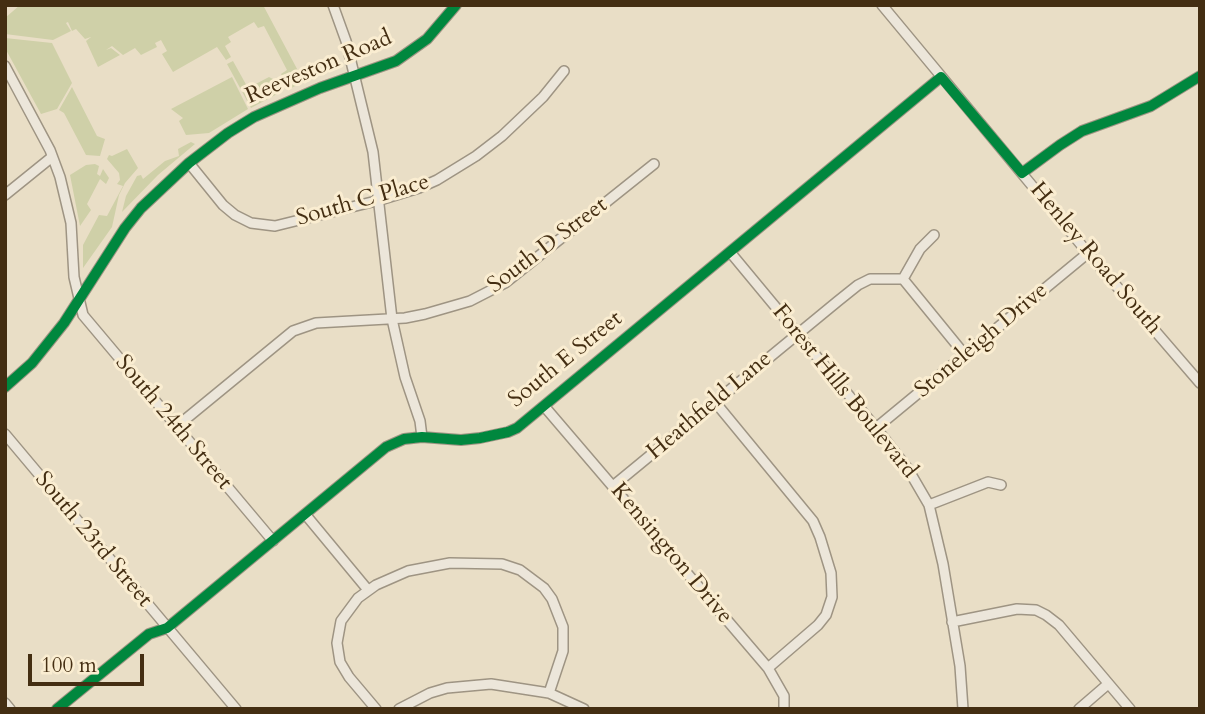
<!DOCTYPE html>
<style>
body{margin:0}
#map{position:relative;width:1205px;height:714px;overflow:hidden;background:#e9dec6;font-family:Cardo,serif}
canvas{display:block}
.frame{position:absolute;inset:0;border:7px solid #442e12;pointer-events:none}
.scale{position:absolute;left:28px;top:654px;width:116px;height:32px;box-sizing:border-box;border:4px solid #442e12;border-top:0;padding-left:9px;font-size:21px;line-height:24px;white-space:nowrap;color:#442e12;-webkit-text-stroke:5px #faedd1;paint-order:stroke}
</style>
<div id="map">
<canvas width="1205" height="714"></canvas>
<div class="frame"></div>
<div class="scale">100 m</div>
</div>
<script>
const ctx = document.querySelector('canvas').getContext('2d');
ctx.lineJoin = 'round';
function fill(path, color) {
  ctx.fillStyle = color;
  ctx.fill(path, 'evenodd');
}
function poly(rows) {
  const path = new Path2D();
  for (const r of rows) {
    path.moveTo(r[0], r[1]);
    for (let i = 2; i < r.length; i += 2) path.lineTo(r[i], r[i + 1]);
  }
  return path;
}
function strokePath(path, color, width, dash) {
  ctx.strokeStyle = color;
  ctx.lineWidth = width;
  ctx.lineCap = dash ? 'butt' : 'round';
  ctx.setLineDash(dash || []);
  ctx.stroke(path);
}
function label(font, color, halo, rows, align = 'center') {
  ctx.font = font + ' Cardo,serif';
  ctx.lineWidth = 6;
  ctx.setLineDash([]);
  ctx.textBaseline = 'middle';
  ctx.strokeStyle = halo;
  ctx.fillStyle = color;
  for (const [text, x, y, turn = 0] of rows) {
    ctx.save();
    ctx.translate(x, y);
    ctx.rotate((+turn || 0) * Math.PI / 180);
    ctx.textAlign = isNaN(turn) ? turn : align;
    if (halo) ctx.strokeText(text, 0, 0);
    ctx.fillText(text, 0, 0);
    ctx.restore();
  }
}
const green = poly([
 [20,5,263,5,304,82,291,88,287,86,281,74,287,70,264,26,258,28,254,22,228,37,231,42,225,46,231,57,226,60,217,47,173,72,162,54,167,51,161,40,155,43,157,47,141,55,135,48,123,55,112,46,106,50,111,48,120,55,98,67,86,41,91,37,85,39,76,29,72,31,68,22,66,23,71,31,53,40,5,34,5,18],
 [5,38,52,43,72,83,57,109,41,114,5,48],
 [233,61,248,88,269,77,273,79,279,93,251,108,227,64],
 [232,77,248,109,209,133,186,135,179,121,183,118,171,109],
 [72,87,97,136,105,139,100,156,86,155,64,113,59,110],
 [191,142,195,144,158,175,122,212,126,196,137,176,141,175,143,179,165,161,179,156,178,149],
 [127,149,138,168,125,183,119,195,112,227,83,268,83,245,99,215,107,216,123,186,117,184,120,180,119,173,107,159,109,155,112,156],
 [95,164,99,166,97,174,100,176,103,169,109,178,106,184,100,179,87,204,91,210,80,226,70,175,86,165]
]);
const minor = poly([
 [333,5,346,41,373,152,392,319,405,377,420,421,422,437],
 [882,5,1088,253,1200,383],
 [5,66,50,150,60,177,71,223,74,277,83,315,273,541],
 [189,163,223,205,235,215,251,223,275,226,380,200,419,188,437,180,476,156,502,136,543,97,564,71],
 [1022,173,1060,145,1082,131,1151,106,1200,76],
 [5,195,52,157],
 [730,252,876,428,908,469,929,505,943,564,960,666,963,709],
 [903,279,920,249,934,235],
 [5,387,32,363,64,323,125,228,141,208,189,163,228,133,254,117,320,88,396,61,427,39,456,5],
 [715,402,813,521,820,537,831,573,832,597,826,615,818,625,768,668],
 [544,406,768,668,784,696,784,709],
 [176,427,293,331,316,323,405,318,425,314,470,301,505,283,654,164],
 [876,428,1088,253],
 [5,434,236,709],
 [613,486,838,301,858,285,870,279,903,279,965,355],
 [929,505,988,482,1001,485],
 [305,514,368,590],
 [952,622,1017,609,1036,610,1046,615,1059,625,1130,709],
 [5,703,10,709],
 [57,709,149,634,167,628,386,447,404,439,422,437,461,440,480,438,508,432,517,428,941,77],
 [376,709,349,677,340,662,337,643,341,621,358,598,376,585,408,571,450,563,502,564,520,570,544,588,552,599,563,627,563,651,549,693],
 [399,709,430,693,447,688,491,684,549,693,584,709],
 [1079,709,1108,684]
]);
const cycleway = poly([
 [5,387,32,363,64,323,125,228,141,208,189,163,228,133,254,117,320,88,396,61,427,39,456,5],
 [57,709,149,634,167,628,386,447,404,439,422,437,461,440,480,438,508,432,517,428,941,77,1022,173,1060,145,1082,131,1151,106,1200,76]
]);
const streetNames = [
 ["Reeveston Road",319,68,-23],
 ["South C Place",363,201,-16],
 ["South D Street",548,246,-37],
 ["Henley Road South",1095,259,50],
 ["Stoneleigh Drive",982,341,-40],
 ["South E Street",566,360,-39],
 ["Forest Hills Boulevard",844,392,51],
 ["Heathfield Lane",710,406,-40],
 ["South 24th Street",173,423,50],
 ["South 23rd Street",93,540,50],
 ["Kensington Drive",671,554,50]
];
fill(green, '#cfd0a8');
strokePath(minor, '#9e9483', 12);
strokePath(minor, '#ece6da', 9);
strokePath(cycleway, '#00873e', 10);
label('23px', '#442e12', '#faedd1', streetNames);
</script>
